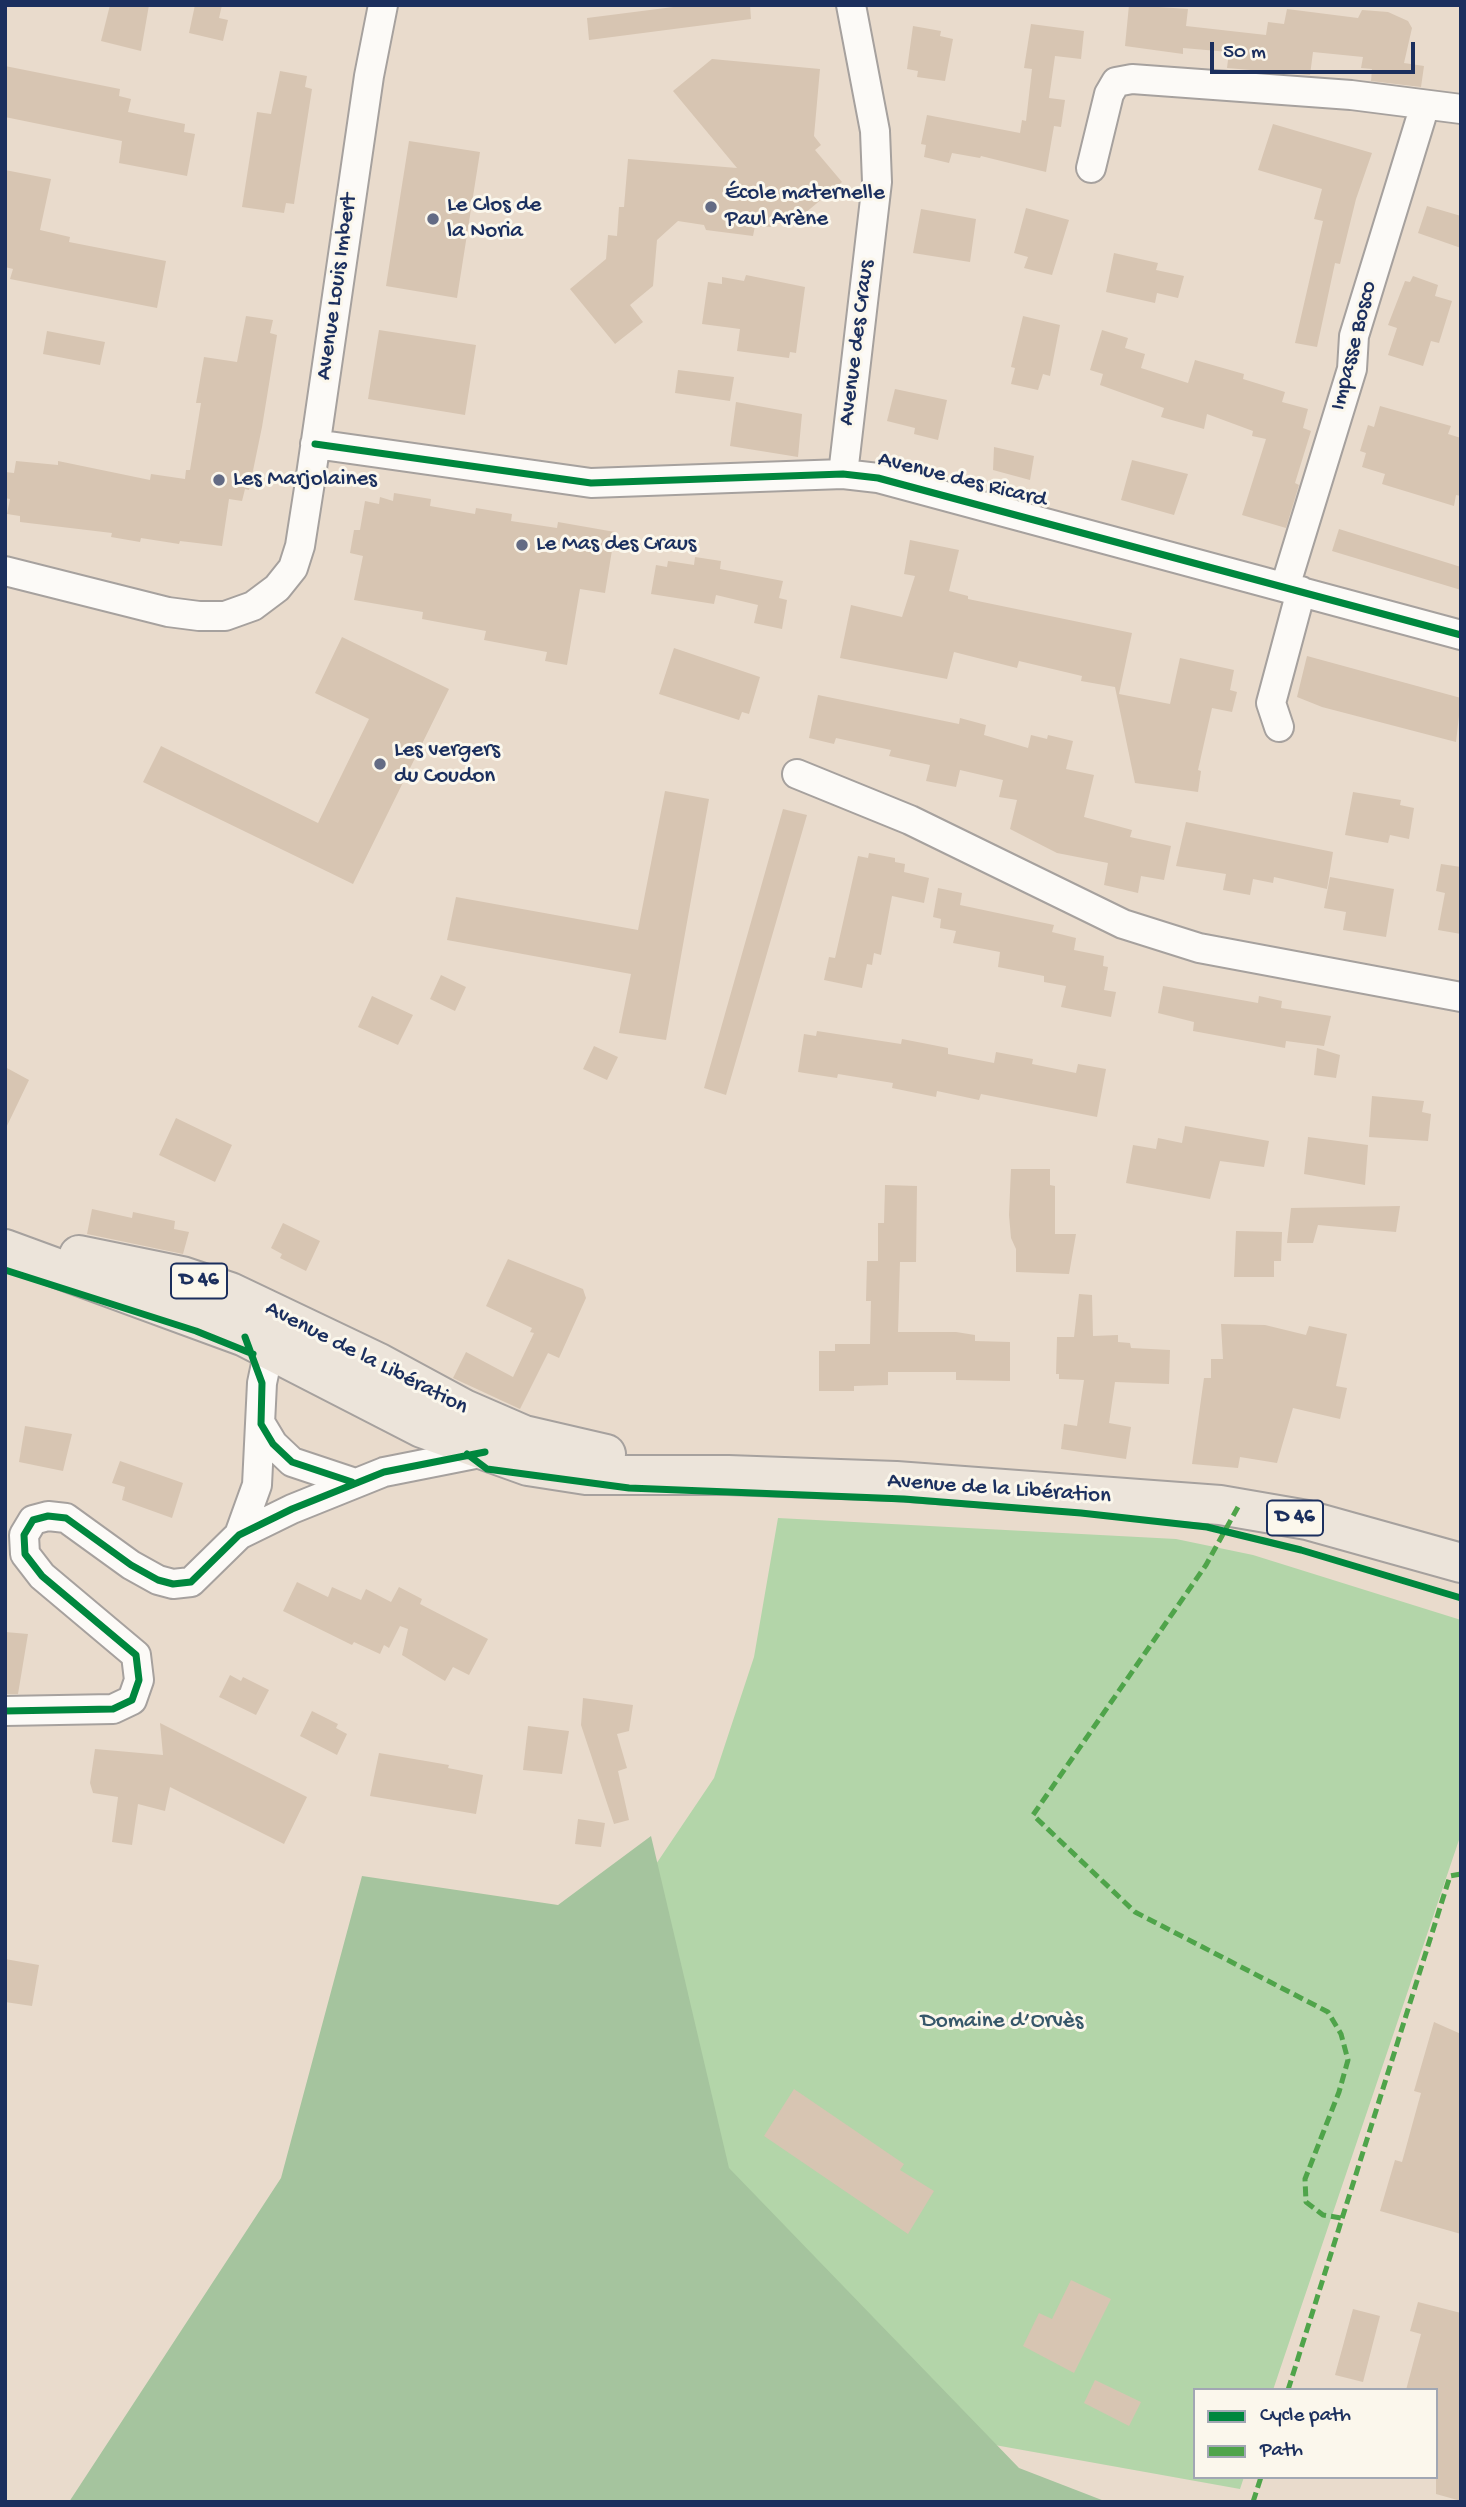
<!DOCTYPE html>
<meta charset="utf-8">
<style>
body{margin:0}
#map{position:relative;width:1466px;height:2507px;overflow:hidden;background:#e9dbcc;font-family:"Gochi Hand",sans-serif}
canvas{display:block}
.frame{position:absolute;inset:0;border:7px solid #1b2f5e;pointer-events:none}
.legend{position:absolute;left:1193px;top:2388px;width:245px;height:91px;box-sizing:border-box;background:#fbf7ec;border:2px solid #a1a7b3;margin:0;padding:9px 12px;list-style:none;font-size:21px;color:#1b2f5e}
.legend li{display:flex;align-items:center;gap:14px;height:35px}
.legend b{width:35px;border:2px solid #a1a7b3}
.scale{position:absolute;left:1210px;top:42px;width:205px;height:32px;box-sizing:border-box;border:4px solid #1b2f5e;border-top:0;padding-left:9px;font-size:21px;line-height:24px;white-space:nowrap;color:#1b2f5e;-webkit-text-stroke:5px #fbf7ec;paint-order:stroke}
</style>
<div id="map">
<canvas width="1466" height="2507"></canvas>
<div class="frame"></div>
<ul class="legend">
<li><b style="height:9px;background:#00873e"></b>Cycle path</li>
<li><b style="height:9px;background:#4fa44a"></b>Path</li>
</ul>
<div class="scale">50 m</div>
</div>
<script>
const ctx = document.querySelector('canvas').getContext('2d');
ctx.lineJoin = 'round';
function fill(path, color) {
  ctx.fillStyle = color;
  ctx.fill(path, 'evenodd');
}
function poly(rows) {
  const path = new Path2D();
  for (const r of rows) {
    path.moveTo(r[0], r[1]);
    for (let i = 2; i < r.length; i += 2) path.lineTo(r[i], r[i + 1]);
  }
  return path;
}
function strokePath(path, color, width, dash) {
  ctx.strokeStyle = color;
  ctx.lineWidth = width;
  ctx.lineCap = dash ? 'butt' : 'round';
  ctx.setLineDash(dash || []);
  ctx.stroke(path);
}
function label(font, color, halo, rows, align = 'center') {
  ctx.font = font + ' "Gochi Hand",sans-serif';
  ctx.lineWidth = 6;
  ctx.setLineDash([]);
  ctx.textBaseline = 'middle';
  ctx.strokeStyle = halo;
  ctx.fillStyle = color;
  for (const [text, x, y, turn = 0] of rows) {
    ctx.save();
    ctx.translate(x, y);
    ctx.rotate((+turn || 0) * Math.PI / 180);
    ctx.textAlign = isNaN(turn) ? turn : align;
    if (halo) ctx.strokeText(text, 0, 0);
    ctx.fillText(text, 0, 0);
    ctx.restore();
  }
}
const green = poly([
 [778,1518,1176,1539,1253,1555,1461,1620,1461,1834,1273,2390,1195,2390,1195,2477,1244,2477,1240,2489,978,2442,467,2145,714,1778,754,1657]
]);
const forest = poly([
 [651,1836,729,2168,1019,2468,1107,2502,69,2502,281,2178,362,1876,558,1905]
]);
const building = poly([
 [110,5,149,5,141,51,101,41],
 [195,5,222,5,219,18,228,20,223,41,189,33],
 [689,5,750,5,751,19,589,40,587,18],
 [1129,5,1188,9,1186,26,1266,35,1268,22,1284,24,1287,9,1358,18,1362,10,1388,12,1408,21,1412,28,1404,63,1424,66,1421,87,1371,81,1372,69,1361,68,1363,57,1313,52,1310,75,1227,68,1229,52,1183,48,1183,54,1125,46],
 [1031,24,1084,31,1081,59,1055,56,1049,98,1065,100,1061,127,1054,126,1046,172,981,156,980,158,952,153,949,163,924,157,926,145,921,144,927,115,1020,133,1022,120,1026,121,1032,69,1024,68],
 [913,26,941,31,940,36,953,39,945,81,917,77,918,71,907,69],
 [712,59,820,69,814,136,821,145,815,150,842,182,804,214,798,206,774,227,755,226,753,236,706,230,704,225,678,221,657,240,653,286,630,305,643,322,615,344,570,289,606,259,608,235,617,236,619,207,624,207,628,159,737,168,673,91],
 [5,66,120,89,119,96,131,99,128,112,185,124,184,132,195,134,187,176,119,163,122,141,5,117],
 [280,71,307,76,305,87,312,89,294,204,286,203,284,213,242,207,257,112,271,114],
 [1273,124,1372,153,1356,199,1340,264,1335,263,1317,347,1295,343,1323,221,1314,219,1322,189,1258,170],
 [409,141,480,152,457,298,386,286],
 [5,170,51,179,40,230,70,237,69,242,166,261,157,308,10,279,13,269,5,267],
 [1427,206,1461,216,1461,248,1418,233],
 [1026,208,1069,220,1052,275,1024,268,1028,257,1014,253],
 [921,209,976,219,970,262,913,253],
 [1114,253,1158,263,1156,270,1184,276,1178,298,1157,293,1155,303,1106,292],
 [746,275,805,287,796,353,790,352,789,358,737,351,740,329,702,324,708,282,722,284,722,277,744,281],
 [1413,276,1438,285,1435,296,1452,301,1439,343,1431,341,1423,366,1388,355,1397,328,1388,325,1405,281,1410,282],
 [246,316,273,320,270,333,277,335,262,427,249,490,245,489,242,501,229,499,222,546,180,541,179,544,141,538,140,542,111,537,112,533,20,522,20,516,7,514,10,499,5,498,5,472,14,473,16,461,58,465,58,461,150,480,151,474,185,479,186,470,190,470,201,403,196,403,204,357,237,362],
 [1023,316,1060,325,1050,376,1043,374,1038,390,1011,384,1015,368,1011,367],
 [379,330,476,345,465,415,368,399],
 [1102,330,1128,338,1125,348,1145,354,1141,368,1188,383,1195,360,1244,374,1243,379,1285,392,1282,402,1308,409,1303,428,1311,431,1295,483,1299,485,1286,528,1242,515,1266,439,1252,436,1253,431,1207,414,1204,429,1161,417,1164,408,1100,385,1103,374,1090,370],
 [47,331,105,342,100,365,43,354],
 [678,370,734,377,730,401,675,393],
 [895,389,947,400,938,440,914,434,915,428,887,421],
 [736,402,802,414,798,457,730,446],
 [1380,406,1451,426,1448,434,1461,438,1461,496,1456,495,1454,506,1382,484,1385,474,1362,467,1366,453,1360,451,1368,425,1374,427],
 [994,447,1034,456,1030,480,993,470],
 [1132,460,1188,474,1174,515,1121,500],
 [394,493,431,499,430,506,475,514,476,508,512,514,511,521,557,528,558,522,615,532,605,593,580,589,567,665,545,661,547,652,484,640,486,631,422,619,423,612,354,600,363,556,350,553,354,530,360,530,365,501,379,504,380,497,393,501],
 [1339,529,1461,567,1461,590,1332,551],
 [910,540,959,550,949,591,968,596,968,599,1132,633,1119,694,1170,704,1180,658,1234,670,1230,690,1237,692,1232,712,1212,708,1198,770,1201,771,1198,792,1135,783,1115,687,1081,681,1082,676,1019,661,1017,668,954,652,947,679,840,658,851,605,902,617,915,576,904,574],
 [695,557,721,561,720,569,783,581,779,598,787,600,782,629,754,623,758,605,716,595,714,604,651,594,656,565,667,567,668,561,694,565],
 [342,637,449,689,353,884,143,782,161,746,318,823,369,719,315,693],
 [674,648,760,677,749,714,742,712,739,720,659,694],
 [1307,656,1461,698,1456,742,1322,707,1297,697],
 [818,695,959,724,960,718,986,725,984,735,1028,748,1031,735,1047,739,1048,735,1073,741,1066,769,1094,775,1084,817,1132,830,1130,837,1171,846,1164,880,1141,876,1138,893,1104,885,1108,863,1057,853,1010,829,1017,800,999,797,1003,780,960,770,956,787,926,781,930,765,889,756,891,750,836,738,834,744,809,738],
 [665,791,709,799,666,1040,619,1033,631,974,447,940,456,897,638,930],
 [1353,792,1401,800,1400,805,1414,808,1409,839,1390,835,1388,843,1345,835],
 [783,809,807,815,726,1095,704,1088],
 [1186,822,1333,852,1327,889,1274,877,1273,883,1253,879,1250,895,1223,890,1226,874,1176,866],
 [869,853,895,858,895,862,905,864,904,872,929,878,924,903,892,896,881,955,874,953,872,965,867,964,862,988,824,980,829,957,835,958,858,856,868,858],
 [1441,864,1461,867,1461,934,1438,930,1445,893,1436,891],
 [1330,877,1394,889,1386,937,1343,930,1346,912,1324,908],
 [938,888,962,893,960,905,1054,925,1052,932,1076,938,1074,950,1104,956,1103,966,1108,967,1104,990,1116,992,1111,1017,1061,1007,1066,986,1044,982,1044,976,998,967,1000,952,953,943,956,931,940,928,941,919,933,917],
 [441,975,466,987,455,1011,430,999],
 [1163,986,1258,1003,1259,996,1282,1001,1281,1008,1331,1016,1324,1046,1286,1041,1285,1048,1193,1031,1194,1022,1158,1013],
 [372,996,413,1015,398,1045,358,1027],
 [817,1031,901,1044,902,1039,948,1048,948,1054,994,1063,996,1052,1033,1059,1032,1064,1076,1073,1078,1064,1106,1069,1097,1117,981,1094,979,1100,937,1091,936,1097,892,1088,893,1083,838,1074,837,1078,798,1072,804,1034,816,1036],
 [594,1046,618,1057,607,1080,583,1069],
 [1317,1048,1340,1055,1336,1078,1314,1075],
 [5,1067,29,1080,5,1130],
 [1372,1096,1424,1101,1422,1112,1431,1114,1428,1141,1369,1137],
 [176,1118,232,1145,215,1182,159,1155],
 [1185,1126,1269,1141,1264,1167,1220,1161,1210,1199,1126,1183,1133,1145,1156,1149,1158,1138,1182,1143],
 [1308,1137,1368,1145,1365,1185,1304,1174],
 [1011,1169,1050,1169,1050,1185,1055,1186,1055,1234,1076,1234,1069,1274,1016,1272,1016,1249,1011,1238,1009,1215],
 [885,1185,917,1186,916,1262,900,1262,898,1332,956,1332,975,1335,975,1341,1010,1342,1010,1381,956,1380,956,1372,888,1372,888,1385,854,1386,854,1391,819,1391,819,1351,835,1351,835,1344,870,1344,871,1301,866,1301,867,1261,878,1261,878,1223,884,1223],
 [1400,1206,1396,1232,1318,1225,1313,1243,1287,1243,1291,1208],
 [92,1209,132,1218,133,1212,175,1221,174,1229,189,1232,183,1254,87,1234],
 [283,1223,320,1241,306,1271,280,1258,282,1254,271,1248],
 [1236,1231,1282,1232,1281,1261,1274,1261,1274,1277,1234,1277],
 [508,1259,583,1289,586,1298,559,1358,548,1353,520,1409,453,1378,466,1352,513,1377,534,1333,530,1332,532,1328,486,1306],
 [1079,1294,1092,1295,1093,1336,1118,1335,1118,1342,1130,1343,1131,1348,1170,1350,1169,1384,1115,1382,1109,1423,1131,1427,1126,1459,1061,1449,1064,1424,1077,1426,1084,1380,1059,1379,1059,1374,1056,1374,1057,1337,1074,1337],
 [1221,1324,1265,1325,1306,1335,1309,1326,1347,1334,1336,1386,1347,1388,1340,1419,1293,1408,1277,1463,1240,1457,1238,1468,1192,1464,1204,1378,1211,1378,1211,1359,1223,1359],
 [25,1426,72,1434,63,1471,19,1462],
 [120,1461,183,1483,172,1518,122,1500,125,1487,112,1483],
 [297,1582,328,1597,332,1587,361,1600,366,1589,391,1602,399,1587,422,1599,420,1604,488,1639,469,1675,453,1667,445,1681,402,1655,408,1629,400,1626,389,1648,384,1645,380,1654,354,1642,352,1645,283,1611],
 [5,1632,28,1634,18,1694,5,1694],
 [230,1675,241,1681,243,1677,269,1690,256,1715,219,1697],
 [583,1698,633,1705,629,1731,617,1734,627,1768,618,1771,629,1820,614,1824,581,1725],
 [312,1711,338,1724,336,1728,347,1734,337,1755,300,1736],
 [160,1723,307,1797,284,1844,170,1787,165,1811,138,1804,132,1845,112,1842,118,1797,93,1793,90,1783,95,1749,163,1755],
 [528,1726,569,1731,562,1774,523,1770],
 [379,1753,449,1765,448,1768,483,1775,476,1814,370,1796],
 [578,1819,605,1823,601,1847,575,1844],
 [5,1959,39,1965,32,2006,5,2002],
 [1434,2022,1461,2034,1461,2234,1380,2211,1395,2160,1402,2162,1421,2093,1414,2091],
 [794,2089,904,2164,900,2170,934,2191,908,2234,764,2136],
 [1071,2280,1111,2299,1074,2373,1023,2346,1039,2313,1052,2319],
 [1418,2302,1461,2313,1461,2501,1436,2494,1436,2390,1406,2390,1421,2334,1410,2331],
 [1353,2309,1380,2316,1363,2382,1335,2375],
 [1095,2380,1141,2402,1129,2426,1084,2403]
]);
const street = poly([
 [1091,168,1109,94,1116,82,1132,79,1351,95,1461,109],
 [315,444,591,483,843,474,878,478,1461,635],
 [843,474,877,182,875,131,851,5],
 [5,571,168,612,199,616,225,616,253,606,277,588,293,568,300,546,310,482,369,76,383,5],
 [1285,587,1352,369,1354,336,1425,105],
 [1279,727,1271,703,1301,591],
 [797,774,910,820,1123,924,1199,948,1461,997],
 [261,1424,273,1444,292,1462,352,1482],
 [239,1535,257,1485,262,1383,266,1364,277,1354,293,1349],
 [5,1711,113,1709,132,1700,139,1680,136,1655,42,1576,25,1554,24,1535,33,1520,48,1516,66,1518,131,1565,158,1580,173,1584,191,1582,239,1535,292,1509,384,1472,485,1452]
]);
const primary = poly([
 [5,1249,245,1337,422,1428,528,1466,586,1475,728,1475,896,1481,1220,1505,1307,1520,1461,1563],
 [79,1255,182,1276,230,1292,379,1363,464,1409,524,1435,606,1454]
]);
const quiet = poly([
 [1238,1507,1206,1565,1033,1815,1135,1912,1328,2012,1341,2034,1348,2060,1339,2092,1305,2179,1306,2202,1323,2215,1341,2218],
 [1288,2390,1450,1876,1461,1874],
 [1253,2502,1261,2477]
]);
const cycleway = poly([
 [315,444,591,483,843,474,878,478,1461,635],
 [5,1270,196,1331,253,1354],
 [245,1337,262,1383,261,1424,273,1444,292,1462,352,1482],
 [467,1454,487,1469,629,1488,904,1499,1081,1513,1207,1527,1301,1550,1461,1598],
 [5,1711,113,1709,132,1700,139,1680,136,1655,42,1576,25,1554,24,1535,33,1520,48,1516,66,1518,131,1565,158,1580,173,1584,191,1582,239,1535,292,1509,384,1472,485,1452]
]);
const markers = [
 [711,207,7,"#636b84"],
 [433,219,7,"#636b84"],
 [219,480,7,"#636b84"],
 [522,545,7,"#636b84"],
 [380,764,7,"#636b84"]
];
const shields = [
 [199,1281,56],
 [1295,1518,56]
];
const shieldNames = [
 ["D 46",199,1281],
 ["D 46",1295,1518]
];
const poiNames = [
 ["École maternelle",725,194],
 ["Paul Arène",725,220],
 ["Le Clos de",447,206],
 ["la Noria",447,232],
 ["Les Marjolaines",233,480],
 ["Le Mas des Craus",536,545],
 ["Les vergers",394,751],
 ["du Coudon",394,777]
];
const streetNames = [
 ["Avenue Louis Imbert",338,287,-82],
 ["Avenue des Craus",858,343,-83],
 ["Impasse Bosco",1355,346,-76],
 ["Avenue des Ricard",962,481,14],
 ["Avenue de la Libération",366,1359,27],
 ["Avenue de la Libération",999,1490,4]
];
const parkNames = [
 ["Domaine d’Orvès",1002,2022]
];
fill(green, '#b3d5a9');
fill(forest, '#a5c49e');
fill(building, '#d7c5b2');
strokePath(street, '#a6a19e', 32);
strokePath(primary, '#a6a19e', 42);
strokePath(street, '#fcfaf7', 28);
strokePath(primary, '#ece4da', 38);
strokePath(quiet, '#4fa44a', 5, [10, 5]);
strokePath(cycleway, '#00873e', 7);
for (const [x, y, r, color] of markers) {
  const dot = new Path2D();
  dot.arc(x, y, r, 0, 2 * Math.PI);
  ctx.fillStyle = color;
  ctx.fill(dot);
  strokePath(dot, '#fbf7ec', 2.5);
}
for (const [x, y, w] of shields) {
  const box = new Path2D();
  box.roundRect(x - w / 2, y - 17.5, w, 35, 5);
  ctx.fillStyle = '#fbf7ec';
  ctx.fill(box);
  strokePath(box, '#1b2f5e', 2);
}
label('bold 21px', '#1b2f5e', null, shieldNames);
label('23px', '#1b2f5e', '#fbf7ec', poiNames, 'left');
label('23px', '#1b2f5e', '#fbf7ec', streetNames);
label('23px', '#36576a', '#fbf7ec', parkNames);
</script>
